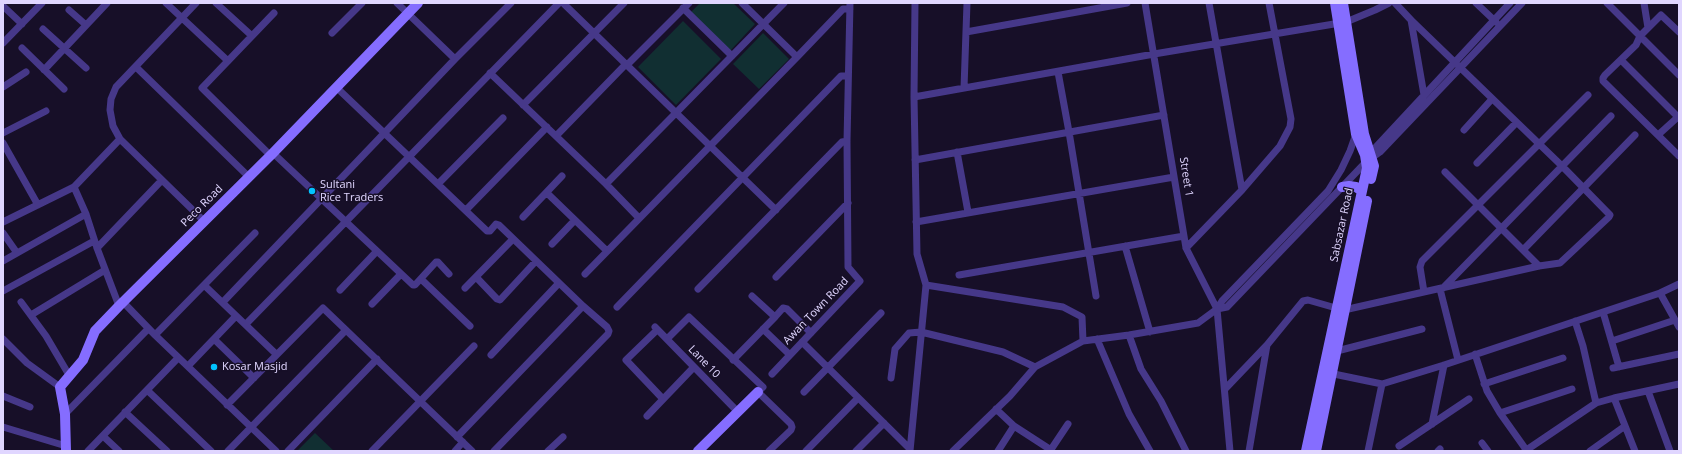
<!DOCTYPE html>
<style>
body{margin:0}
#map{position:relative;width:1682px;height:454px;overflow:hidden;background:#170f28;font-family:"Open Sans",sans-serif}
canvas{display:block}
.frame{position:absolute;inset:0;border:4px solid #e0d6ff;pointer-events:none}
</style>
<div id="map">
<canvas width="1682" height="454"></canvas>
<div class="frame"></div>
</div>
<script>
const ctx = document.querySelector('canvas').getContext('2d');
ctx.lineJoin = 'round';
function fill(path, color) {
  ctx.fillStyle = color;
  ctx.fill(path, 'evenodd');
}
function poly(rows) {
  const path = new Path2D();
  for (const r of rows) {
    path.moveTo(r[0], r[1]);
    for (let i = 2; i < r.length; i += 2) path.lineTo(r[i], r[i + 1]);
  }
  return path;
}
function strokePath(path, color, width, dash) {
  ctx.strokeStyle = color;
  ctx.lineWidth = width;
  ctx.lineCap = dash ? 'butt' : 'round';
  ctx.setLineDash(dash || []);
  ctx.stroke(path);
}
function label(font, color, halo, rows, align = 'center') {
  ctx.font = font + ' "Open Sans",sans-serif';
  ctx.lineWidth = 3;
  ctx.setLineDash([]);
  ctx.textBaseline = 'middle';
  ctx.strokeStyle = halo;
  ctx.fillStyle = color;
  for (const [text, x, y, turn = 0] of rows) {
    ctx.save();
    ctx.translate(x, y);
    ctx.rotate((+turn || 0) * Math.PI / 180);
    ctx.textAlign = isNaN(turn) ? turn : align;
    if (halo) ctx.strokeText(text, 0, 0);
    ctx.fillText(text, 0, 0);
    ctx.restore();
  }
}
const green = poly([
 [700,3,733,3,755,24,730,51,691,12],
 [683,21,721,59,676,105,638,67],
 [763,33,789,59,759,89,733,64],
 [315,433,334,451,297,451]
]);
const street = poly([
 [166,3,228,61],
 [196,3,116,87,111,99,110,110,113,126,120,139,204,221],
 [216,3,252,36],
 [397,3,455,59],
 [563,3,776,210],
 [742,3,797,57,843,9,850,9],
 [1145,3,1186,248,1217,309,1230,451],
 [1209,3,1242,190,1280,146,1290,127,1291,119,1269,3],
 [1395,3,1411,20,1424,95],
 [1476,3,1496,22],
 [1607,3,1679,75],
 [1644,3,1648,28,1640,36,1636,45,1605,75,1603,78,1603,81,1679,156],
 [3,6,22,24],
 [683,8,732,56],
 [69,10,86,25],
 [1648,28,1661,15,1679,32],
 [43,29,86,68],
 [966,32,1127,3],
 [332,33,362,3],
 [3,43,42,3],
 [22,48,64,89],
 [1621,60,1679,118],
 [627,65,689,3],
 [136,67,249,177],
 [44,70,107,3],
 [1058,72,1069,132,1096,296],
 [490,73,606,184,639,218],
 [3,87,26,72],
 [336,87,487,231,490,231,496,224,499,225,583,306,607,327,609,331,608,334,494,451],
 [964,88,967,3],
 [914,97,1154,54,1346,22,1375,10,1389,3],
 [523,105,624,3],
 [1464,130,1492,99],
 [3,133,46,111],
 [1658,135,1679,116],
 [556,136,626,64],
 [3,143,38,205],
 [957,152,968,212],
 [273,153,413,285,415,285,436,262,438,262,449,274],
 [1366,154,1376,147,1510,3],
 [270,155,202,88,274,13],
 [915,160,1164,115],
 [1477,163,1516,123],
 [1445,172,1539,266],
 [438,184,503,118],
 [606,184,784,3],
 [74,187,86,214,97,248,119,306],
 [547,193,607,251],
 [466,210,547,127],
 [523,217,562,176],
 [3,222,74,187,120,139],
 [916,222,1174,177],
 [3,233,17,253],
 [552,244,575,220],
 [1125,246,1150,332],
 [97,248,162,180],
 [1186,248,1242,190],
 [1523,250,1635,135],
 [3,261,86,214],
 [585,274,797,57],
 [959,275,1184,236],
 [476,277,497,299,500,300,536,261],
 [776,277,848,203],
 [421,279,470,326],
 [204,285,276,354],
 [926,285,1063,307,1082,317,1083,341],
 [465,288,513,239],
 [1443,288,1611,116],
 [698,289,842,142,847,141],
 [1440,289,1458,360],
 [340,290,377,251],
 [3,291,94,241],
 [1424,292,1420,267,1422,261,1588,95],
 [1660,293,1679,327],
 [752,296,775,317,783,308,787,309,811,333],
 [21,302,46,336,69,375],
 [123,302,155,335,276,451],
 [223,302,455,59,511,3],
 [372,304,401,274],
 [617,307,841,76,848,76],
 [1217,309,1222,301,1328,191,1341,170,1350,151,1356,134],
 [1344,310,1539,266,1560,263,1609,217,1610,215,1562,166,1411,20],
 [1603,312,1619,367],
 [31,315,105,270],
 [1575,321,1583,346,1596,403],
 [246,324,559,3],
 [655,327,738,412],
 [763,329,790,355],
 [657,330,626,360,663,399],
 [155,335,255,233],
 [1129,335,1141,369,1161,401,1186,451],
 [3,339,27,363,60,387],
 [214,339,254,378],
 [667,339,689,317,763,387,758,392,791,424,792,427,791,430,769,451],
 [1097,339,1129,414,1150,451],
 [1612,341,1675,320],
 [802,342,910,449],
 [1337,351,1422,329],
 [1475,354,1487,391,1500,413,1527,451],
 [491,355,559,283],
 [733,360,775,317],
 [188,366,236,316],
 [1613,368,1679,354],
 [1329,373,1382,384,1444,365,1660,293,1679,284],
 [772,374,860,281,848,267,847,141,850,3],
 [891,378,895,349,909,333,921,332,1003,352,1035,367],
 [1484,384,1563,358],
 [1225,389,1267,345],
 [147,390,211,451],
 [1648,391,1670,451],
 [804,392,881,313],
 [3,396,30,407],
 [1614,398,1635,451],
 [227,405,323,308,472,451],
 [996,409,1014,426,1051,450],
 [125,412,167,451],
 [1500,413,1572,389],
 [65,414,148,329],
 [647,416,693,368],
 [1432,424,1444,365],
 [3,427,66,446],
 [103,436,119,451],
 [457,437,583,306],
 [1482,443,1488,451],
 [1399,446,1469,399],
 [88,451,178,358],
 [228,451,346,330],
 [288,451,377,359],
 [372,451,474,346],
 [455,451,463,442],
 [548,451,563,437],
 [806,451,858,398],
 [856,451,884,423],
 [910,451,926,285,917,254,914,97,915,3],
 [953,451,1010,396,1035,367,1083,341,1129,335,1198,323,1217,309,1227,307,1366,162,1380,152,1522,3],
 [998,451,1014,426],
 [1050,451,1068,424],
 [1249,451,1267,345,1303,301,1308,300,1336,308],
 [1368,451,1382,384],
 [1438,451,1440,449],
 [1525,451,1596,403,1614,398,1679,384],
 [1590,451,1625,426]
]);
const secondary = poly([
 [1343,3,1364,134,1374,166,1371,179],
 [1342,187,1349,186,1356,187,1362,191],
 [66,451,65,414,60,387,83,360,95,331,119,306,273,153,418,3],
 [698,451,758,392],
 [1306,451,1367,168,1365,155,1356,134,1335,3],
 [1316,451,1367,201]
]);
const markers = [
 [312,191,4,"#02c3ff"],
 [214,367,4,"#02c3ff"]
];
const streetNames = [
 ["Street 1",1186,177,81],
 ["Peco Road",202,206,-45],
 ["Sabsazar Road",1342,225,-78],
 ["Awan Town Road",816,311,-46],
 ["Lane 10",704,362,46]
];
const poiNames = [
 ["Sultani",320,185],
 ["Rice Traders",320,198],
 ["Kosar Masjid",222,367]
];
fill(green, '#112f32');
strokePath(street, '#463889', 7);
strokePath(secondary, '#856dff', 10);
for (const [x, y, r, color] of markers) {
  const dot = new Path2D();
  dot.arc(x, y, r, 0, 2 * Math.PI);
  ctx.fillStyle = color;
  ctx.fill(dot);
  strokePath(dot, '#170f28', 1.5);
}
label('11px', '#e0d6ff', '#170f28', streetNames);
label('11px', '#e0d6ff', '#170f28', poiNames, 'left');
</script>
